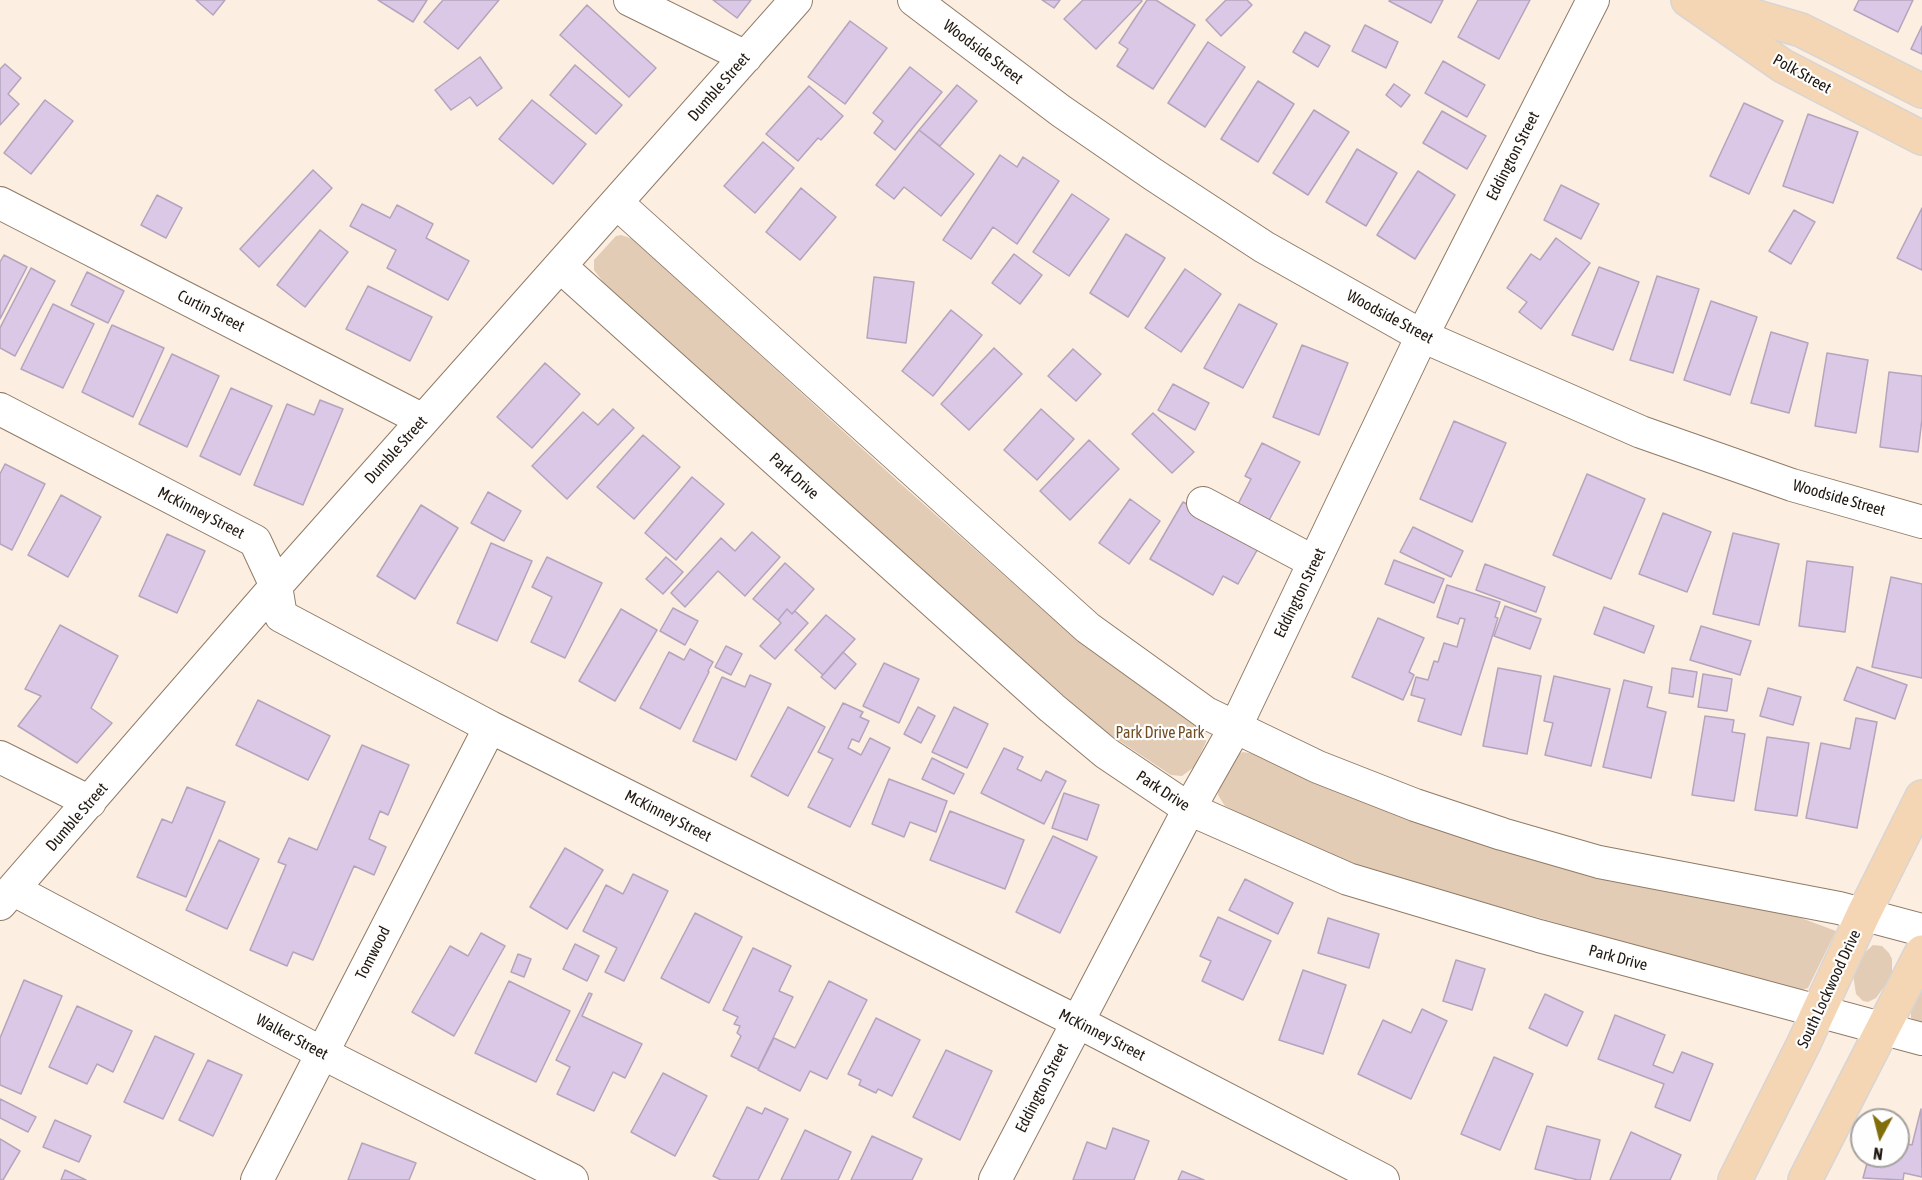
<!DOCTYPE html>
<style>
body{margin:0}
#map{position:relative;width:1922px;height:1180px;overflow:hidden;background:#fceee0;font-family:"Asap Condensed",sans-serif}
canvas{display:block}
.north{position:absolute;left:1850px;top:1108px;width:60px;height:60px;box-sizing:border-box;background:#fefefe;border:2px solid #a5a29f;border-radius:50%;rotate:187deg;font-size:16px;font-weight:700;line-height:24px;text-align:center;color:#201810}
.north::after{content:'';display:block;margin:auto;width:21px;height:27px;background:#816e0a;clip-path:polygon(50% 0,100% 100%,50% 72%,0 100%)}
</style>
<div id="map">
<canvas width="1922" height="1180"></canvas>
<div class="north">N</div>
</div>
<script>
const ctx = document.querySelector('canvas').getContext('2d');
ctx.lineJoin = 'round';
function fill(path, color) {
  ctx.fillStyle = color;
  ctx.fill(path, 'evenodd');
}
function poly(rows) {
  const path = new Path2D();
  for (const r of rows) {
    path.moveTo(r[0], r[1]);
    for (let i = 2; i < r.length; i += 2) path.lineTo(r[i], r[i + 1]);
  }
  return path;
}
function strokePath(path, color, width, dash) {
  ctx.strokeStyle = color;
  ctx.lineWidth = width;
  ctx.lineCap = dash ? 'butt' : 'round';
  ctx.setLineDash(dash || []);
  ctx.stroke(path);
}
function label(font, color, halo, rows, align = 'center') {
  ctx.font = font + ' "Asap Condensed",sans-serif';
  ctx.lineWidth = 4.5;
  ctx.setLineDash([]);
  ctx.textBaseline = 'middle';
  ctx.strokeStyle = halo;
  ctx.fillStyle = color;
  for (const [text, x, y, turn = 0] of rows) {
    ctx.save();
    ctx.translate(x, y);
    ctx.rotate((+turn || 0) * Math.PI / 180);
    ctx.textAlign = isNaN(turn) ? turn : align;
    if (halo) ctx.strokeText(text, 0, 0);
    ctx.fillText(text, 0, 0);
    ctx.restore();
  }
}
const green = poly([
 [621,235,633,239,902,485,1042,609,1108,663,1200,723,1205,732,1206,742,1194,767,1182,776,1171,775,1103,730,870,525,604,283,594,270,594,260,616,236],
 [1243,752,1255,754,1513,849,1801,918,1836,931,1808,988,1799,991,1422,885,1343,860,1263,825,1225,806,1218,795,1219,785,1232,757],
 [1873,945,1882,946,1889,953,1892,959,1892,976,1876,998,1868,1002,1863,1001,1856,994,1853,974,1862,955],
 [1922,986,1922,1025,1911,1018,1911,1009]
]);
const building = poly([
 [196,0,225,0,213,15,196,0],
 [378,0,427,0,413,22,378,0],
 [443,0,499,0,458,49,424,22,443,0],
 [713,0,751,0,737,18,713,0],
 [1042,0,1060,0,1054,8,1042,0],
 [1083,0,1141,0,1142,1,1096,49,1064,19,1083,0],
 [1147,0,1156,0,1195,25,1153,89,1117,66,1128,49,1119,43,1147,0],
 [1226,0,1247,0,1252,5,1221,36,1206,20,1226,0],
 [1390,0,1443,0,1431,23,1389,1,1390,0],
 [1478,0,1530,0,1499,59,1458,37,1478,0],
 [1859,0,1913,0,1898,32,1854,10,1859,0],
 [587,5,656,68,629,97,560,35,587,5],
 [850,21,887,48,845,104,808,77,850,21],
 [1365,25,1398,42,1386,68,1352,51,1365,25],
 [1922,26,1922,54,1911,49,1922,26],
 [1305,32,1330,46,1318,67,1293,52,1305,32],
 [1208,42,1245,67,1205,127,1168,103,1208,42],
 [480,57,502,88,477,106,470,97,451,110,435,90,480,57],
 [1443,61,1485,85,1467,117,1425,93,1443,61],
 [5,64,21,78,8,94,19,104,0,125,0,69,5,64],
 [575,65,622,105,596,134,550,95,575,65],
 [910,67,942,92,895,150,874,133,883,121,873,113,910,67],
 [1258,81,1294,104,1258,162,1221,139,1258,81],
 [1394,84,1410,95,1401,107,1386,95,1394,84],
 [957,85,977,101,940,146,919,130,957,85],
 [809,86,843,116,821,140,818,138,798,161,766,134,809,86],
 [45,100,73,121,31,174,4,153,45,100],
 [532,100,586,144,553,184,499,139,532,100],
 [1744,103,1783,121,1749,194,1710,176,1744,103],
 [1314,110,1349,132,1308,195,1273,173,1314,110],
 [1442,111,1486,136,1467,169,1423,143,1442,111],
 [1808,114,1858,132,1833,203,1783,186,1808,114],
 [919,130,974,174,941,216,904,187,894,199,876,185,919,130],
 [763,142,794,168,755,213,724,186,763,142],
 [1357,149,1397,173,1366,226,1326,202,1357,149],
 [1000,155,1017,167,1023,157,1059,181,1017,244,993,227,971,259,943,240,1000,155],
 [313,170,332,188,259,267,240,249,313,170],
 [1418,171,1455,195,1415,259,1377,235,1418,171],
 [1561,185,1599,204,1581,239,1544,220,1561,185],
 [801,188,836,217,800,260,766,232,801,188],
 [1072,194,1109,219,1069,276,1033,252,1072,194],
 [157,195,182,208,166,238,141,225,157,195],
 [362,204,390,218,397,205,433,224,426,238,469,261,448,300,387,268,396,250,350,226,362,204],
 [1922,208,1922,270,1897,258,1922,208],
 [1794,210,1815,222,1791,264,1769,251,1794,210],
 [320,230,348,252,305,307,277,285,320,230],
 [1126,234,1165,258,1128,317,1090,293,1126,234],
 [1556,238,1590,263,1541,329,1519,312,1527,302,1507,288,1531,254,1540,260,1556,238],
 [1014,254,1042,275,1020,304,992,283,1014,254],
 [4,255,27,267,0,319,0,262,4,255],
 [1599,267,1639,282,1613,350,1572,335,1599,267],
 [31,268,55,281,15,356,0,348,0,328,31,268],
 [1185,269,1221,294,1181,352,1145,328,1185,269],
 [87,272,124,291,108,323,71,305,87,272],
 [1657,276,1699,289,1673,373,1630,360,1657,276],
 [874,277,914,282,906,343,867,338,874,277],
 [368,286,432,317,410,361,346,329,368,286],
 [1711,301,1757,317,1730,395,1684,380,1711,301],
 [53,304,94,324,63,388,21,369,53,304],
 [1239,304,1277,324,1243,388,1204,368,1239,304],
 [951,310,982,335,933,396,902,371,951,310],
 [112,325,164,348,133,417,82,392,112,325],
 [1771,332,1808,343,1789,413,1751,403,1771,332],
 [1302,345,1348,363,1319,435,1273,417,1302,345],
 [994,348,1022,374,969,430,941,404,994,348],
 [1073,349,1101,374,1076,401,1048,376,1073,349],
 [1827,353,1868,360,1856,433,1815,426,1827,353],
 [172,354,219,376,187,447,139,424,172,354],
 [545,363,580,394,532,448,497,417,545,363],
 [1889,372,1922,376,1922,419,1918,452,1880,447,1889,372],
 [1173,384,1209,403,1195,430,1158,410,1173,384],
 [231,388,272,406,240,475,200,456,231,388],
 [320,400,343,409,303,505,254,485,287,404,314,415,320,400],
 [613,409,634,428,567,499,532,466,583,412,598,425,613,409],
 [1041,409,1074,439,1037,480,1004,450,1041,409],
 [1153,413,1194,452,1172,473,1132,434,1153,413],
 [1454,421,1506,443,1472,522,1420,499,1454,421],
 [643,435,680,467,634,519,597,487,643,435],
 [1089,440,1119,469,1070,520,1040,491,1089,440],
 [1262,443,1300,462,1267,524,1236,508,1251,479,1245,476,1262,443],
 [5,464,45,484,12,550,0,544,0,474,5,464],
 [1587,474,1645,499,1611,579,1553,555,1587,474],
 [692,477,724,504,676,560,645,533,692,477],
 [488,492,521,511,504,541,471,523,488,492],
 [61,495,101,517,68,577,28,555,61,495],
 [1130,499,1160,521,1129,564,1099,543,1130,499],
 [1183,502,1260,545,1238,584,1223,576,1213,595,1150,559,1183,502],
 [421,505,458,528,415,599,377,576,421,505],
 [1663,513,1711,532,1687,592,1639,574,1663,513],
 [1413,527,1463,551,1451,577,1400,552,1413,527],
 [752,532,780,557,745,596,718,571,685,607,671,593,721,538,735,551,752,532],
 [1733,533,1779,544,1759,625,1713,614,1733,533],
 [167,534,205,551,177,613,139,596,167,534],
 [491,543,532,561,497,641,457,623,491,543],
 [547,557,602,583,565,658,531,642,552,597,532,587,547,557],
 [666,557,683,572,663,594,646,579,666,557],
 [1394,560,1444,579,1434,603,1385,584,1394,560],
 [1807,561,1853,567,1845,632,1799,626,1807,561],
 [785,563,814,589,792,614,787,609,778,620,753,599,785,563],
 [1485,564,1545,587,1536,612,1476,590,1485,564],
 [1891,577,1922,584,1922,678,1872,667,1891,577],
 [1447,585,1500,602,1495,617,1498,618,1461,735,1418,721,1425,699,1411,695,1416,677,1428,680,1434,661,1438,662,1444,643,1457,647,1465,619,1460,618,1458,624,1437,617,1447,585],
 [1505,606,1541,619,1530,649,1494,636,1505,606],
 [1604,607,1654,626,1644,653,1594,634,1604,607],
 [673,608,698,621,685,645,660,631,673,608],
 [621,609,657,630,615,701,579,681,621,609],
 [787,609,792,614,795,611,808,623,775,659,760,646,781,623,778,620,787,609],
 [826,615,855,639,823,675,795,650,826,615],
 [1378,618,1424,638,1409,672,1414,675,1403,700,1352,677,1378,618],
 [60,625,118,656,91,708,112,723,77,763,18,726,41,696,25,689,60,625],
 [1701,626,1751,641,1740,675,1690,660,1701,626],
 [726,646,742,654,731,675,715,667,726,646],
 [690,649,713,662,708,671,709,672,680,729,640,708,669,652,684,660,690,649],
 [843,652,856,664,835,689,821,677,843,652],
 [884,663,919,679,899,723,863,706,884,663],
 [1857,667,1907,685,1895,719,1844,700,1857,667],
 [1498,668,1541,676,1527,754,1483,746,1498,668],
 [1672,668,1697,672,1693,697,1669,693,1672,668],
 [1703,674,1732,679,1727,711,1698,707,1703,674],
 [750,675,771,684,736,760,693,741,722,677,745,687,750,675],
 [1554,676,1610,689,1591,766,1545,755,1553,723,1544,721,1554,676],
 [1624,680,1652,687,1647,707,1666,712,1651,778,1603,767,1624,680],
 [1768,688,1801,697,1793,725,1760,716,1768,688],
 [258,700,330,736,308,780,236,745,258,700],
 [843,703,863,712,860,717,869,721,859,742,852,739,848,748,861,755,870,738,890,748,850,827,808,807,833,759,818,752,843,703],
 [788,707,825,727,788,796,751,776,788,707],
 [918,707,935,716,921,743,904,734,918,707],
 [954,707,988,724,967,768,932,752,954,707],
 [1705,716,1734,720,1732,732,1745,734,1734,801,1692,795,1705,716],
 [1856,718,1877,722,1857,828,1806,818,1821,743,1850,749,1856,718],
 [1767,737,1809,743,1797,816,1755,810,1767,737],
 [362,745,409,765,388,815,380,811,369,839,386,847,374,875,354,866,313,960,293,952,287,966,250,950,286,865,278,862,289,838,317,850,362,745],
 [1004,748,1023,757,1017,769,1041,781,1046,771,1066,781,1044,824,981,793,1004,748],
 [932,758,964,774,954,794,922,779,932,758],
 [889,779,947,801,936,832,910,822,904,837,872,824,889,779],
 [187,787,225,802,186,897,137,877,162,819,172,823,187,787],
 [1064,793,1099,805,1087,840,1052,828,1064,793],
 [950,811,1024,840,1005,889,930,860,950,811],
 [1053,836,1097,857,1060,933,1016,912,1053,836],
 [219,840,259,859,227,929,186,910,219,840],
 [565,848,603,870,567,929,530,907,565,848],
 [633,874,668,891,624,981,605,972,617,948,583,931,606,885,623,894,633,874],
 [1245,879,1293,903,1278,934,1229,910,1245,879],
 [695,913,742,937,709,1003,661,978,695,913],
 [1218,917,1271,941,1243,1000,1202,981,1211,961,1200,956,1218,917],
 [1328,918,1379,934,1369,968,1318,953,1328,918],
 [481,933,505,946,454,1036,412,1012,450,946,468,956,481,933],
 [575,944,599,956,587,981,563,969,575,944],
 [753,948,791,966,779,991,793,997,758,1069,731,1056,741,1036,737,1033,740,1026,734,1024,738,1017,723,1010,753,948],
 [518,954,531,959,524,977,511,972,518,954],
 [1456,960,1485,969,1472,1010,1443,1001,1456,960],
 [1303,970,1346,985,1323,1054,1279,1040,1303,970],
 [24,980,62,996,21,1094,0,1085,0,1038,24,980],
 [509,981,570,1011,536,1082,475,1053,509,981],
 [829,981,867,1000,827,1079,810,1071,800,1091,758,1070,774,1038,795,1048,829,981],
 [589,993,592,994,582,1016,642,1044,625,1078,613,1072,594,1111,557,1094,570,1067,556,1060,589,993],
 [1545,994,1583,1012,1567,1046,1529,1028,1545,994],
 [77,1006,132,1031,113,1072,97,1064,87,1084,49,1067,77,1006],
 [1422,1009,1447,1021,1411,1099,1358,1074,1383,1020,1411,1033,1422,1009],
 [1615,1015,1665,1035,1653,1065,1673,1073,1682,1052,1713,1064,1690,1121,1655,1107,1664,1084,1598,1059,1615,1015],
 [876,1018,920,1040,892,1096,878,1089,876,1093,859,1085,861,1080,848,1074,876,1018],
 [155,1036,194,1054,163,1119,124,1102,155,1036],
 [946,1050,992,1071,960,1140,913,1117,946,1050],
 [1494,1057,1533,1074,1500,1150,1461,1134,1494,1057],
 [208,1060,242,1075,213,1136,179,1120,208,1060],
 [663,1073,707,1096,675,1156,631,1132,663,1073],
 [0,1099,36,1117,28,1132,0,1118,0,1099],
 [747,1107,762,1114,765,1108,788,1119,758,1180,721,1180,713,1176,747,1107],
 [1921,1109,1922,1177,1904,1173,1903,1180,1863,1178,1869,1156,1898,1156,1898,1142,1912,1145,1921,1109],
 [55,1120,91,1136,79,1162,43,1147,55,1120],
 [1547,1126,1600,1140,1590,1180,1578,1180,1535,1169,1547,1126],
 [1113,1128,1149,1141,1134,1180,1073,1180,1087,1142,1106,1149,1113,1128],
 [805,1130,851,1152,838,1180,781,1180,805,1130],
 [1631,1132,1681,1155,1670,1180,1610,1180,1631,1132],
 [872,1136,922,1159,912,1180,851,1180,872,1136],
 [0,1139,20,1151,3,1180,0,1180,0,1139],
 [362,1143,416,1163,409,1180,348,1180,362,1143],
 [65,1170,86,1180,61,1180,65,1170],
 [1182,1171,1204,1180,1178,1180,1182,1171]
]);
const minor = poly([
 [630,0,746,57],
 [914,0,1061,111,1154,175,1264,247,1422,336,1641,432,1792,485,1922,522],
 [0,203,423,420],
 [617,203,1088,628,1206,713,1318,767,1415,805,1502,834,1599,862,1839,908,1922,930],
 [560,266,1052,708,1106,753,1189,809,1348,879,1539,936,1922,1039],
 [0,409,255,541,276,586,281,616,490,727,1076,1021,1383,1180],
 [1203,503,1314,562],
 [0,757,90,802],
 [14,890,322,1053,572,1180],
 [0,904,276,586,796,0],
 [257,1180,490,727],
 [995,1180,1189,809,1235,728,1422,336,1593,0]
]);
const major = poly([
 [1688,0,1783,66,1922,138],
 [1706,2,1801,30,1922,91],
 [1735,1180,1804,1043,1863,915,1922,797],
 [1805,1180,1922,952]
]);
const streetNames = [
 ["Woodside Street",983,52,37],
 ["Polk Street",1802,74,29],
 ["Dumble Street",719,87,-49],
 ["Eddington Street",1513,156,-63],
 ["Curtin Street",211,311,27],
 ["Woodside Street",1390,317,28],
 ["Dumble Street",396,450,-48],
 ["Park Drive",794,476,42],
 ["Woodside Street",1839,498,16],
 ["McKinney Street",201,513,27],
 ["Eddington Street",1300,593,-64],
 ["Park Drive",1163,791,33],
 ["McKinney Street",668,816,27],
 ["Dumble Street",77,817,-49],
 ["Tomwood",373,953,-63],
 ["Park Drive",1618,958,15],
 ["South Lockwood Drive",1829,989,-65],
 ["McKinney Street",1102,1035,27],
 ["Walker Street",292,1037,28],
 ["Eddington Street",1042,1088,-63]
];
const parkNames = [
 ["Park Drive Park",1160,733]
];
fill(green, '#e3ccb5');
fill(building, '#dbc8e6');
strokePath(building, '#b4a4bd', 1.5);
strokePath(minor, '#907b66', 34);
strokePath(major, '#d7d5d4', 36);
strokePath(minor, '#fff', 32);
strokePath(major, '#f5d6b4', 33);
label('16px', '#201810', '#fefefe', streetNames);
label('16px', '#724d23', '#fefefe', parkNames);
</script>
